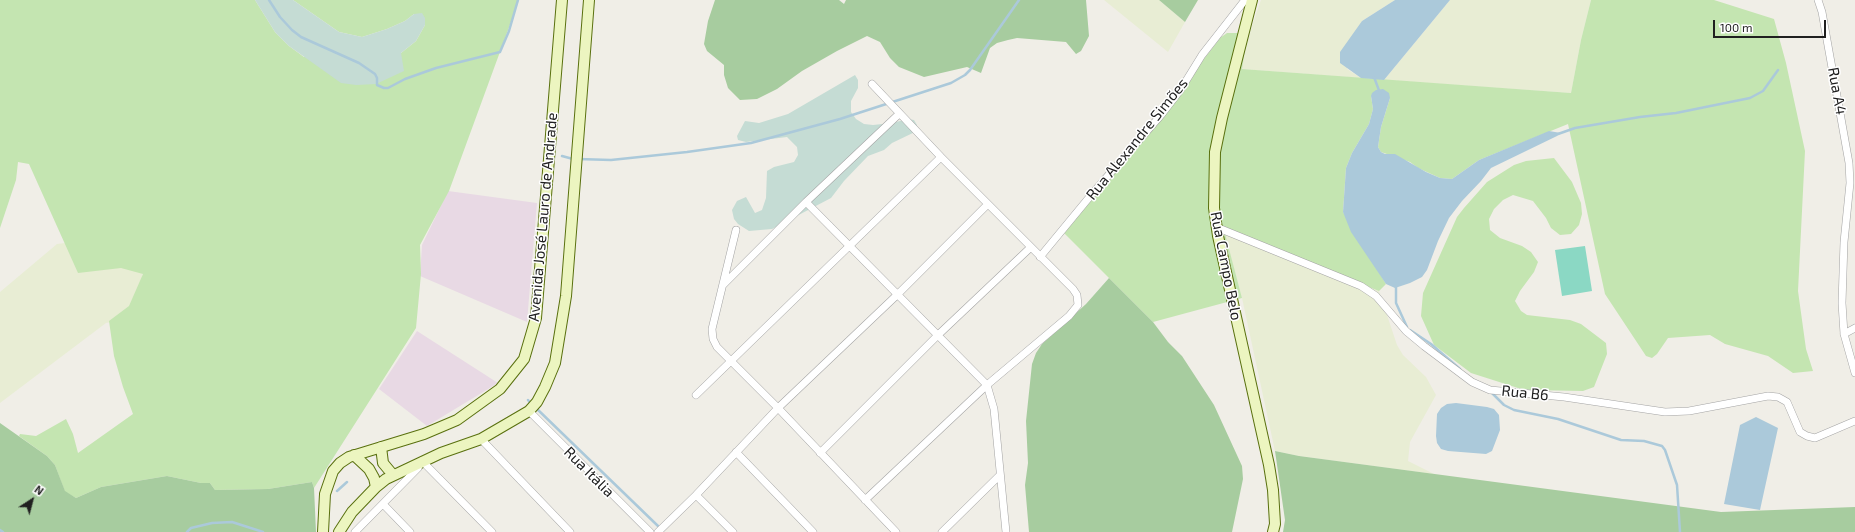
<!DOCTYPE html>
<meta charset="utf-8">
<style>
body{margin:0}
#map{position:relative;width:1855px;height:532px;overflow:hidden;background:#f0eee7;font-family:"Exo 2",sans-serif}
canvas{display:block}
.north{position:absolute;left:12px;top:480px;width:40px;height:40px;-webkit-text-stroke:3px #fff;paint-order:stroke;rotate:36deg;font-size:11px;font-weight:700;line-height:16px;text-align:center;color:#202020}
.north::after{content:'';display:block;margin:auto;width:14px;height:18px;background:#202020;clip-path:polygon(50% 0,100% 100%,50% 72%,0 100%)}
.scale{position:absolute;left:1713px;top:20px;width:113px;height:18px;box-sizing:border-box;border:2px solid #202020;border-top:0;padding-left:5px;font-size:12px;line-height:14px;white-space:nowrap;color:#202020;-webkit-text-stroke:3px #fff;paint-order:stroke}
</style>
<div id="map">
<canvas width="1855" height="532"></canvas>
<div class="north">N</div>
<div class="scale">100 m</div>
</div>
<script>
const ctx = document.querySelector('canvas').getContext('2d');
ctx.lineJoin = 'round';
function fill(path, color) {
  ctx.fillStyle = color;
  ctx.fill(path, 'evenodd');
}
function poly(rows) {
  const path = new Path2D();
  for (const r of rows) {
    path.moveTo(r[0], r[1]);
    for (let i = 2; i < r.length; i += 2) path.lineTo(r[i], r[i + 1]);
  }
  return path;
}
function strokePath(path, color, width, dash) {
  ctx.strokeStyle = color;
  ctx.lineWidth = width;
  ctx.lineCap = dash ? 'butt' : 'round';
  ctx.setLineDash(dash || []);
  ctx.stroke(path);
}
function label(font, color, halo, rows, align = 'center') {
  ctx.font = font + ' "Exo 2",sans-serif';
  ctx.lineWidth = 3;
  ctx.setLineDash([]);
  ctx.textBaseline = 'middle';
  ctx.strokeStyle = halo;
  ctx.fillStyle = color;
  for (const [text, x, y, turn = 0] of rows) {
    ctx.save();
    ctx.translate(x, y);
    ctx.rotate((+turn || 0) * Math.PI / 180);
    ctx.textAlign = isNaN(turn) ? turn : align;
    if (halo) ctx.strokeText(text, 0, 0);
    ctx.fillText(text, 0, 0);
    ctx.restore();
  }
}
const industrial = poly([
 [448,191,537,203,527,322,420,276,422,245],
 [417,331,498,383,427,426,379,389]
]);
const farmland = poly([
 [1104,0,1159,0,1185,22,1168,52],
 [1261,0,1395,0,1362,21,1347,69,1361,78,1241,69,1246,43],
 [1450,0,1591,0,1581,40,1571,93,1384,80],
 [1223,230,1379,291,1397,345,1403,355,1426,377,1436,395,1410,442,1408,461,1434,474,1299,456,1275,451,1242,298],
 [143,233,142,316,106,323,0,403,0,292,57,244]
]);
const grass = poly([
 [0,0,255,0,275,32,289,46,304,57,401,53,416,41,425,25,414,14,405,21,387,29,362,37,339,32,293,0,519,0,449,191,420,245,421,274,416,328,314,488,312,482,268,489,215,490,210,483,201,483,167,476,101,487,76,498,65,492,55,465,47,456,19,436,20,434,36,436,66,419,73,434,78,453,133,414,123,387,114,356,109,321,129,306,143,274,121,268,78,273,29,164,18,162,16,180,0,228],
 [1591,0,1714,0,1774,19,1786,63,1805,151,1798,291,1806,349,1813,371,1793,373,1768,356,1725,344,1710,335,1668,338,1657,354,1652,358,1646,356,1605,294,1568,124,1479,160,1452,179,1440,178,1418,168,1410,162,1381,152,1378,147,1381,127,1390,98,1371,96,1373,109,1369,124,1352,153,1346,168,1343,212,1386,284,1379,291,1224,230,1242,298,1153,322,1063,232,1151,128,1220,38,1227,33,1238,33,1246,43,1242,69,1571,93,1581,40],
 [1554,158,1572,182,1581,203,1582,214,1579,225,1571,234,1560,235,1551,228,1546,218,1533,201,1513,195,1503,200,1494,209,1489,219,1490,230,1500,238,1522,246,1531,252,1538,262,1534,272,1520,291,1515,301,1521,311,1527,315,1570,320,1581,324,1606,343,1607,354,1594,387,1583,391,1531,390,1518,388,1471,373,1434,345,1421,316,1423,293,1457,217,1464,208,1487,182,1514,165,1526,161]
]);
const forest = poly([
 [715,0,839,0,844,4,846,0,1086,0,1089,36,1081,51,1076,54,1066,42,1017,38,1008,40,997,43,990,48,981,73,967,67,924,77,899,67,890,58,880,42,867,36,837,51,802,71,777,89,757,99,740,100,728,88,724,75,724,65,707,51,704,44,708,21],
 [1159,0,1198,0,1185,22],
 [1109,278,1153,322,1168,342,1182,356,1214,405,1242,466,1243,479,1232,532,1029,532,1025,485,1028,463,1026,421,1032,364,1036,353,1042,344,1086,304],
 [0,423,47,456,55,465,65,491,76,498,101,487,167,476,201,483,210,483,215,490,268,489,312,482,314,488,316,532,0,532],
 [1275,451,1299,456,1721,512,1855,507,1855,532,1283,532,1285,520]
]);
const wetland = poly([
 [255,0,293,0,339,32,362,37,387,29,405,21,414,14,422,13,425,18,425,25,416,41,401,53,404,71,376,84,356,85,341,83,289,46,275,32],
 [855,75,858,80,858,88,851,101,851,112,856,119,864,124,873,125,892,123,908,119,914,120,917,125,917,131,892,143,884,150,868,156,844,181,831,198,772,229,749,231,738,224,734,219,732,210,737,201,746,197,755,213,762,210,766,198,767,171,774,167,794,162,798,155,797,147,787,137,746,142,738,140,737,136,745,121,759,123,788,114]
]);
const pitch = poly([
 [1585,246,1592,291,1562,296,1555,250]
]);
const water = poly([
 [1395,0,1450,0,1384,80,1361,78,1340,63,1340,52,1362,21],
 [1383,89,1389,93,1390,98,1381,127,1378,147,1381,152,1385,154,1395,154,1426,172,1440,178,1452,179,1479,160,1549,131,1561,133,1557,136,1491,168,1481,181,1462,201,1449,218,1438,241,1427,270,1422,277,1410,283,1395,288,1386,284,1351,232,1343,212,1346,168,1352,153,1369,124,1373,109,1371,96,1372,93,1376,90],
 [1456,403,1487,407,1494,409,1499,415,1500,430,1492,451,1486,454,1448,451,1441,449,1437,443,1436,436,1437,414,1441,408,1447,404],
 [1756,417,1778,428,1760,510,1724,504,1740,425]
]);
const stream = poly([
 [269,0,280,17,292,30,301,37,359,63,375,74,377,78,377,85,384,88,388,88,405,79,436,68,500,52,509,31,518,0],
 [1374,77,1380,93],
 [1558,134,1575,128,1640,117,1676,113,1750,98,1763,91,1778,70],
 [562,156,573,159],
 [578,159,611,160,687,152,751,143,840,119,951,83,965,75,970,70,1019,0],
 [1396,284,1396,303,1407,327],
 [1410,330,1431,344,1460,369],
 [1491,392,1504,405,1514,410,1558,419,1621,440,1644,441,1662,446,1665,450,1677,485,1680,532],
 [528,400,532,405],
 [536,408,658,526],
 [337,491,347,482],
 [0,530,3,532],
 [187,532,191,528,212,523,232,522,263,532]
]);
const street = poly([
 [1818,0,1822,12,1849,163,1850,183,1844,242,1842,303,1844,334,1855,373],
 [806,202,987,385,994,409,1006,532],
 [1216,227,1361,286,1376,296,1406,331,1424,346,1472,382,1490,390,1564,397,1665,412,1689,411,1768,396,1778,397,1787,402,1800,432,1807,436,1815,438,1855,421],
 [736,230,712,329,713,339,717,347,778,408,896,532],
 [1040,257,1092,194,1161,115,1181,89,1202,55,1245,0],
 [723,285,806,202,899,114],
 [1844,334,1855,328],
 [696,395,941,157],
 [529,411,650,532],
 [481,439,570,532],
 [736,452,813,532],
 [820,453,938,335,1031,247],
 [696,495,733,532],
 [865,500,987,385,1069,316,1078,305,1077,295,1073,289,941,157,872,84],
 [383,504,410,532],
 [355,532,418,468,422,461,492,532],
 [658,532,696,495,778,408,898,294,988,204],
 [942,532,1000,475]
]);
const secondary = poly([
 [1252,0,1222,118,1215,152,1214,208,1218,236,1269,465,1273,490,1275,524,1273,532],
 [381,447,383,463,393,475],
 [354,455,369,469,374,478,376,487],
 [323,532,325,494,333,471,340,463,349,457,424,434,457,420,500,389,524,359,536,318,562,0],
 [339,532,352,512,376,487,386,479,441,453,481,439,529,411,537,402,545,387,555,363,566,296,589,0]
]);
const streetNames = [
 ["Rua A4",1837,91,80],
 ["Rua Alexandre Simões",1137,139,-51],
 ["Avenida José Lauro de Andrade",543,217,-85],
 ["Rua Campo Belo",1226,266,79],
 ["Rua B6",1525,393,6],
 ["Rua Itália",589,472,45]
];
fill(industrial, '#e8d9e4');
fill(farmland, '#e8edd4');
fill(grass, '#c4e5b1');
fill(forest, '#a7cc9f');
fill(wetland, '#c5dcd4');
fill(pitch, '#8bd8c4');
fill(water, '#abc9da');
strokePath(stream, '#abc9da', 2.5);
strokePath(street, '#a4a4a4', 8);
strokePath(secondary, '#59700e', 12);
strokePath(street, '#fff', 7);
strokePath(secondary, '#ecf5c0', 10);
label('15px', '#202020', '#fff', streetNames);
</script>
